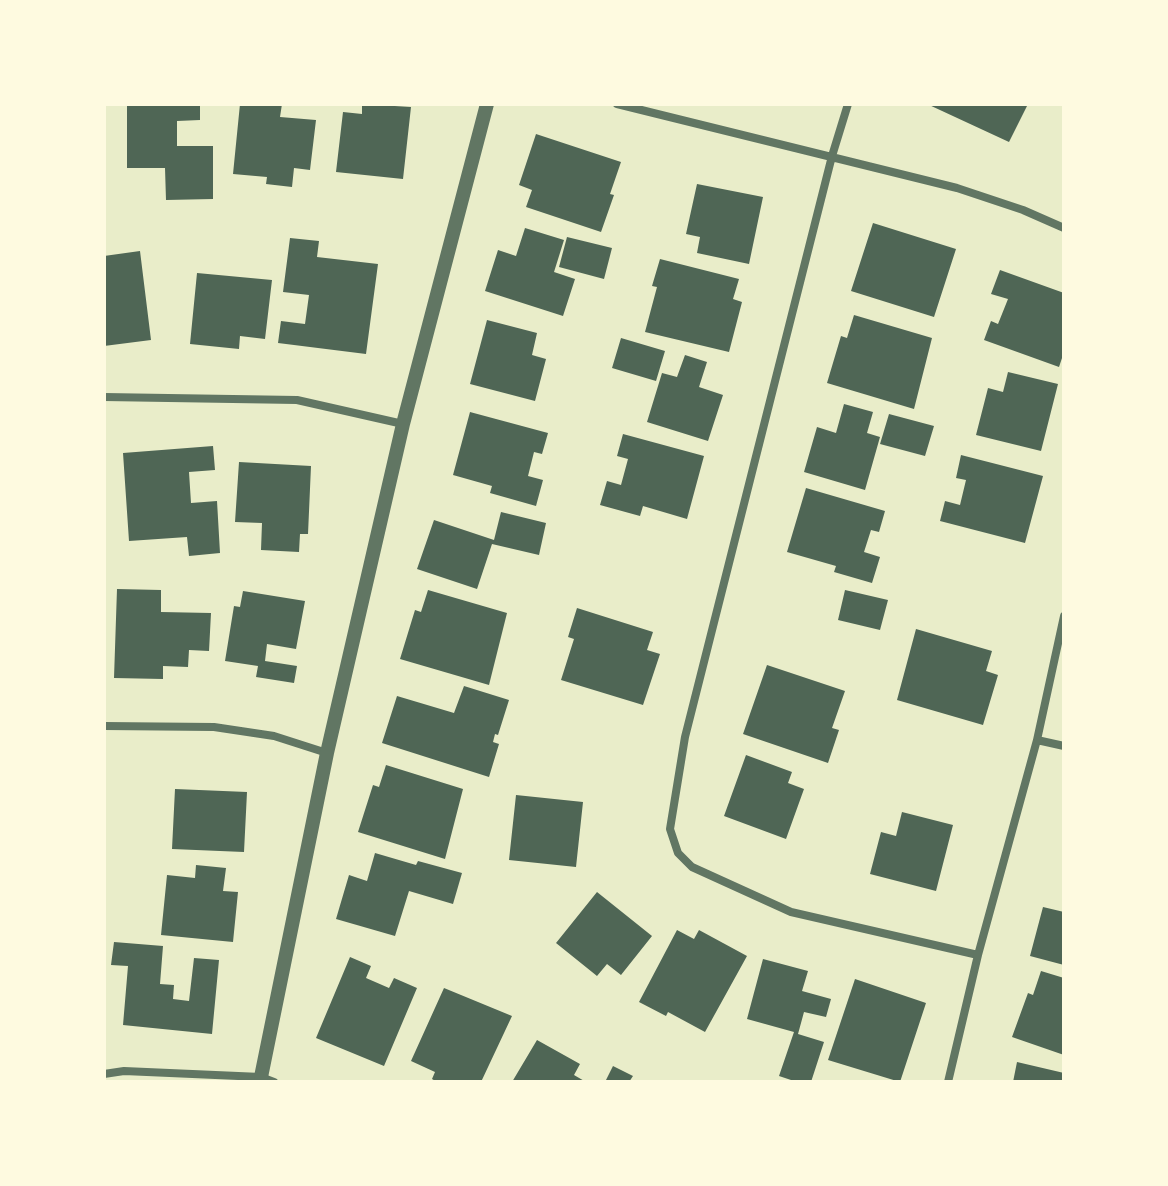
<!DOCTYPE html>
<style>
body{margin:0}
#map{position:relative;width:1168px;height:1186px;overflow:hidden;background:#e9edc9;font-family:Merriweather,serif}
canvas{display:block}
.frame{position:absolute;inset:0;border:106px solid #fefae0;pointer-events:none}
</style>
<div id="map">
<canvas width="1168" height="1186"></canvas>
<div class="frame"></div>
</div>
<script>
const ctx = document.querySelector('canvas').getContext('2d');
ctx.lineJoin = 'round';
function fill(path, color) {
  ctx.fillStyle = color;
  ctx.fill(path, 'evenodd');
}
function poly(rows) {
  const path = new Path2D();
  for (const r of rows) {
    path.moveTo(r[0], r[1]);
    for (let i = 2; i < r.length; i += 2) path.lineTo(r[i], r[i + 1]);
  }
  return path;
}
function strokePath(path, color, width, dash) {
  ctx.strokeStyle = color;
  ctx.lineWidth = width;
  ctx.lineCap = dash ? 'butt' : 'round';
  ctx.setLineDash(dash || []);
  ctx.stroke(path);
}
const building = poly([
 [127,104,200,104,200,120,177,121,177,146,213,146,213,199,166,200,165,168,127,168],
 [240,104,282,104,280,117,316,120,310,170,294,168,292,187,266,184,267,177,233,174],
 [362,104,411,107,403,179,336,172,343,112,362,114],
 [927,104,1028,104,1009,142],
 [536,134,621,162,610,194,614,195,601,232,526,207,532,190,519,185],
 [697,184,763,197,749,264,697,253,700,237,686,234],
 [873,223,956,249,934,317,851,291],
 [525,228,564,240,554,272,575,279,563,316,485,291,498,250,516,256],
 [567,237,612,248,604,279,559,267],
 [290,238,319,241,317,257,378,264,366,354,278,343,281,321,305,324,309,295,283,292],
 [140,251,151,340,104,346,104,256],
 [660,259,739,279,733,299,742,302,729,352,645,332,657,287,652,286],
 [1000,270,1064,293,1064,352,1059,367,984,340,991,321,998,324,1008,299,991,294],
 [197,273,272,280,265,339,240,336,239,349,190,344],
 [854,315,932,338,914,409,827,383,841,336,847,338],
 [487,320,537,333,532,355,546,359,535,401,470,384],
 [621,338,665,351,656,381,612,368],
 [685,355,707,362,699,387,723,395,708,441,647,422,662,373,677,377],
 [1008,372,1058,384,1041,451,976,435,988,388,1003,392],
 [844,404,873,412,867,433,880,437,865,490,804,472,817,427,836,433],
 [470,412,548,433,542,454,534,452,528,476,543,480,536,506,490,493,492,486,453,475],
 [889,414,934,426,925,456,880,444],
 [623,434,704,456,687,519,643,506,640,516,600,505,607,481,621,485,628,459,617,456],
 [213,446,215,470,189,472,191,503,217,501,220,553,189,556,187,537,129,541,123,453],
 [961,455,1043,476,1025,543,940,521,945,501,960,505,966,480,956,478],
 [239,462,311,466,308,534,300,534,299,552,261,550,262,523,235,522],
 [806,488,885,511,879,532,871,530,864,552,880,557,872,583,834,572,836,566,787,552],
 [501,512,546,523,539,555,492,544,477,589,417,569,434,520,494,540],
 [117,589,161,590,161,612,211,613,209,651,189,650,188,667,163,666,163,679,114,678],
 [428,590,507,613,489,685,400,659,415,610,421,612],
 [845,590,888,600,880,630,838,620],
 [243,591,305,601,296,649,267,644,265,661,297,666,294,683,256,677,258,666,225,661,234,606,240,607],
 [577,608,653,632,647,650,660,654,643,705,561,680,574,639,568,637],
 [916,629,992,651,986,671,998,675,983,725,897,700],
 [767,665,845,691,832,728,839,730,828,763,743,734],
 [464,686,509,700,498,735,495,734,493,742,499,744,489,777,382,743,397,696,454,713],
 [746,755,792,772,788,783,804,789,786,839,724,816],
 [386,765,463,789,445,859,358,832,373,785,379,787],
 [175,789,247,792,244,852,172,849],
 [516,795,583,802,576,867,509,860],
 [902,812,953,825,936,891,870,874,881,832,896,836],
 [375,853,416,865,418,861,462,873,453,904,409,891,395,936,336,919,349,875,367,881],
 [196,865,226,868,223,891,238,892,233,942,161,935,167,875,195,878],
 [597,892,652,936,621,975,607,964,597,976,556,943],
 [1043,907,1064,912,1064,965,1030,956],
 [677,930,694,939,699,930,747,956,705,1032,668,1012,666,1016,639,1002],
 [114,942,163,946,160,984,174,985,173,999,189,1001,194,958,219,960,212,1034,123,1025,128,966,111,965],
 [350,957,371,966,366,978,389,988,394,978,417,988,384,1066,316,1038],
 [763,959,808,971,802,991,831,999,826,1017,804,1012,798,1034,824,1042,811,1082,797,1082,779,1076,794,1032,747,1019],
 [1041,971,1064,978,1064,1055,1012,1037,1028,993,1033,995],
 [855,979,926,1003,900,1082,828,1060],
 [444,988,512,1016,481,1082,437,1082,432,1079,435,1072,411,1061],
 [537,1040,580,1064,574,1075,586,1082,512,1082],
 [1017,1062,1064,1073,1064,1082,1013,1082],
 [613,1066,633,1076,629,1082,605,1082]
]);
const minor = poly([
 [617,104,957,188,1023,210,1064,228],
 [848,104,832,156,685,737,670,829,678,853,692,867,791,912,978,955],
 [104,397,297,400,403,424],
 [104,726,214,727,274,736,327,753],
 [1037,740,1064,746],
 [104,1074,124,1071,261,1077,274,1082],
 [948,1082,978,955,1037,740,1064,616]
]);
const tertiary = poly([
 [261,1077,327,753,403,424,487,104]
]);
fill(building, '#4f6655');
strokePath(minor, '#617663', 8);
strokePath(tertiary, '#617663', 14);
</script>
